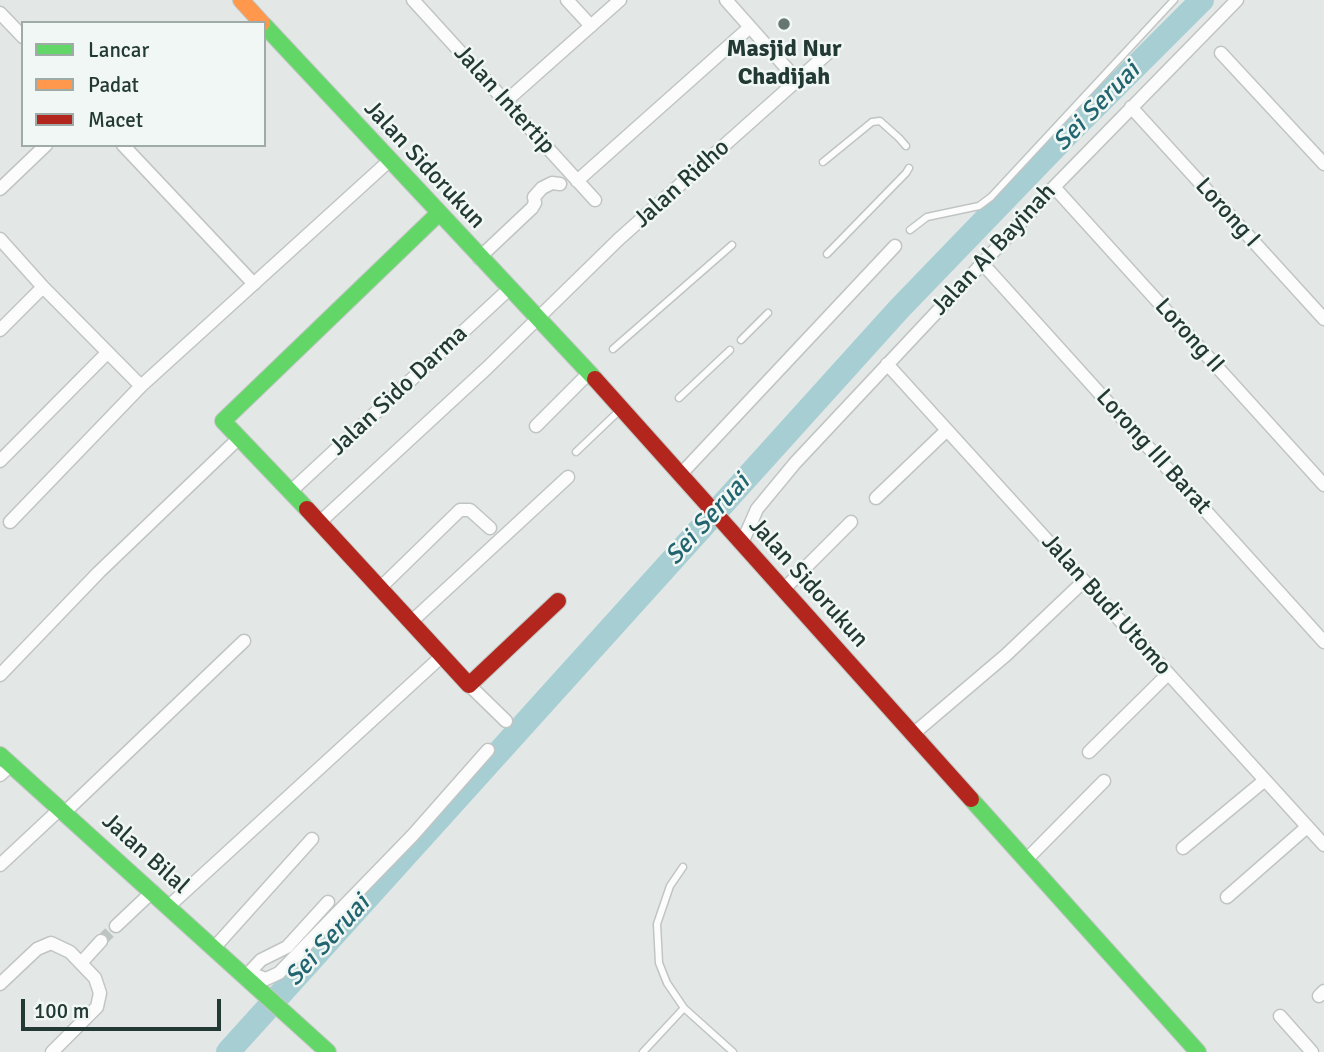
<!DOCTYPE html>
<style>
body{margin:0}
#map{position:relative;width:1324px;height:1052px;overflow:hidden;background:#e3e8e6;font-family:Signika,sans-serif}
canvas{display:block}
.legend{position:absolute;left:21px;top:21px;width:245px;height:126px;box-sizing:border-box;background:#f1f7f4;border:2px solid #9faba7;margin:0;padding:9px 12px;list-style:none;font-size:21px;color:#233933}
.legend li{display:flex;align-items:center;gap:14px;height:35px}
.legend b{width:35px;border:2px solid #9faba7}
.scale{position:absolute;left:21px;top:999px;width:200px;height:32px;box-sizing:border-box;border:4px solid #233933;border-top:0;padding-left:9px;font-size:21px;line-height:24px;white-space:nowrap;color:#233933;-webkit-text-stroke:5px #f1f7f4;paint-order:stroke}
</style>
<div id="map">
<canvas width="1324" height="1052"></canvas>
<ul class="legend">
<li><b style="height:9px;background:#63d668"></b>Lancar</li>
<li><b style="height:9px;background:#ff974d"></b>Padat</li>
<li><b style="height:9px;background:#b3261e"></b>Macet</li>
</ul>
<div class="scale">100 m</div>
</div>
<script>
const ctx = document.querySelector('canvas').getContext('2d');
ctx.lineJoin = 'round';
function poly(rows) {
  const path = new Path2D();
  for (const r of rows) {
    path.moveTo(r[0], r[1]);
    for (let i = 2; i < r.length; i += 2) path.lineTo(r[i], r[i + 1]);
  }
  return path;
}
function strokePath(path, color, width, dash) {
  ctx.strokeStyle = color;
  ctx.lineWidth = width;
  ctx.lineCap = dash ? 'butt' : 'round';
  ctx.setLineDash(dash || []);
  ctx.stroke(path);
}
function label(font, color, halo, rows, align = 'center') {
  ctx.font = font + ' Signika,sans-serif';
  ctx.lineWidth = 5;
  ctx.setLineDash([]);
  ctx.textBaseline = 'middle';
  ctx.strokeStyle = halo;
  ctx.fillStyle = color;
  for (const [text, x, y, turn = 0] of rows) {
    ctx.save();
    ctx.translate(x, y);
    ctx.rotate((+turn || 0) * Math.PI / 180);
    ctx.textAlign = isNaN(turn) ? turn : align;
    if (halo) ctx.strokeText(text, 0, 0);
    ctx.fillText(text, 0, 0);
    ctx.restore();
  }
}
const river = poly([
 [228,1052,899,309,1064,138,1202,0]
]);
const streetTunnel = poly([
 [101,941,116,926]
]);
const lane = poly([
 [823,162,872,122,880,121,899,138,906,146],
 [910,230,927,217,979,206,991,197,1174,0],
 [827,254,906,173,909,168],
 [741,340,768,313],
 [613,349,732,245],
 [679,398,730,350],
 [576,452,620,410],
 [683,867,670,886,657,924,659,963,667,983,684,1008,733,1052],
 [643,1052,684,1008]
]);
const street = poly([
 [413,0,595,200],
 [567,0,591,26],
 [726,0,798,81],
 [0,13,23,37],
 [1221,53,1324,164],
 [505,102,620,0],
 [1131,107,1324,319],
 [123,145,254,284],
 [577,181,750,27],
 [1054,187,1324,485],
 [0,189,46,145],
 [0,239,43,287,141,386],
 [479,258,532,208,535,203,534,197,542,188,552,183,560,184],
 [982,263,1324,642],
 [0,330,43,287],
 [887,364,1324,845],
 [536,426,589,373],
 [0,461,107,353],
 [681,474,895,246],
 [290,492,508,290],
 [876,498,947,430],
 [10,522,141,386,389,161],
 [320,522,487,368,619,239,829,52],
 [742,543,757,509,795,463,1054,187,1237,0],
 [379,589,460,510,470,510,490,528],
 [784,589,851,522],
 [411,622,568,477],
 [0,675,99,572,239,438],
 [469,685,506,721],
 [913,734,1006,655,1084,581],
 [1089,752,1168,674],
 [0,775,11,765],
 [64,813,244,641],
 [1183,848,1265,780],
 [1026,860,1104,781],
 [0,865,60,809],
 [1227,897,1307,827],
 [169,906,442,656],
 [116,926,153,891],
 [214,948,312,839],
 [81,963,101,941],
 [250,973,266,979,279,973,413,835,488,750],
 [246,976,261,960,287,947,328,902],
 [0,984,37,949,51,943,70,952,95,978,100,993,97,1007,52,1052],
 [1319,996,1324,991],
 [1280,1016,1312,1052]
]);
const fast = poly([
 [264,25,595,379],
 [307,509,223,421,438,214],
 [0,755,328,1052],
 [971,799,1198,1052]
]);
const slow = poly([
 [241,0,262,23]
]);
const jam = poly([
 [595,379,971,799],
 [307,509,469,685,558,601]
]);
const markers = [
 [784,24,7,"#667672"]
];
const poiNames = [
 ["Masjid Nur",784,50],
 ["Chadijah",784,78]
];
const streetNames = [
 ["Jalan Intertip",504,100,48],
 ["Jalan Sidorukun",424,165,47],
 ["Jalan Ridho",682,184,-42],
 ["Lorong I",1227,213,48],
 ["Jalan AI Bayinah",994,250,-47],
 ["Lorong II",1189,336,48],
 ["Jalan Sido Darma",399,391,-43],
 ["Lorong III Barat",1153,452,48],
 ["Jalan Sidorukun",808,583,48],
 ["Jalan Budi Utomo",1106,605,48],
 ["Jalan Bilal",145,854,42]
];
const waterNames = [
 ["Sei Seruai",1097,107,-46],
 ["Sei Seruai",708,520,-48],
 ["Sei Seruai",328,941,-48]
];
strokePath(river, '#a7ced3', 24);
strokePath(streetTunnel, '#bdc5c2', 12, [12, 6]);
strokePath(lane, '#c0c5c3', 9);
strokePath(street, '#c0c5c3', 15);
strokePath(fast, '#c0c6c3', 18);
strokePath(slow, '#c0c6c3', 18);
strokePath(jam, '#c0c6c3', 18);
strokePath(lane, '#fbfcfb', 6);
strokePath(street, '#fbfcfb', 12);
strokePath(fast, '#63d668', 16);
strokePath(slow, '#ff974d', 16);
strokePath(jam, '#b3261e', 16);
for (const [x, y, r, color] of markers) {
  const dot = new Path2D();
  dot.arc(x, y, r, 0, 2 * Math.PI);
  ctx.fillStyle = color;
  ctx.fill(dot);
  strokePath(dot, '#f1f7f4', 2.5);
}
label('bold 24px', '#233933', '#f1f7f4', poiNames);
label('24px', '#233933', '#f1f7f4', streetNames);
label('italic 26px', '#226570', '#f1f7f4', waterNames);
</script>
